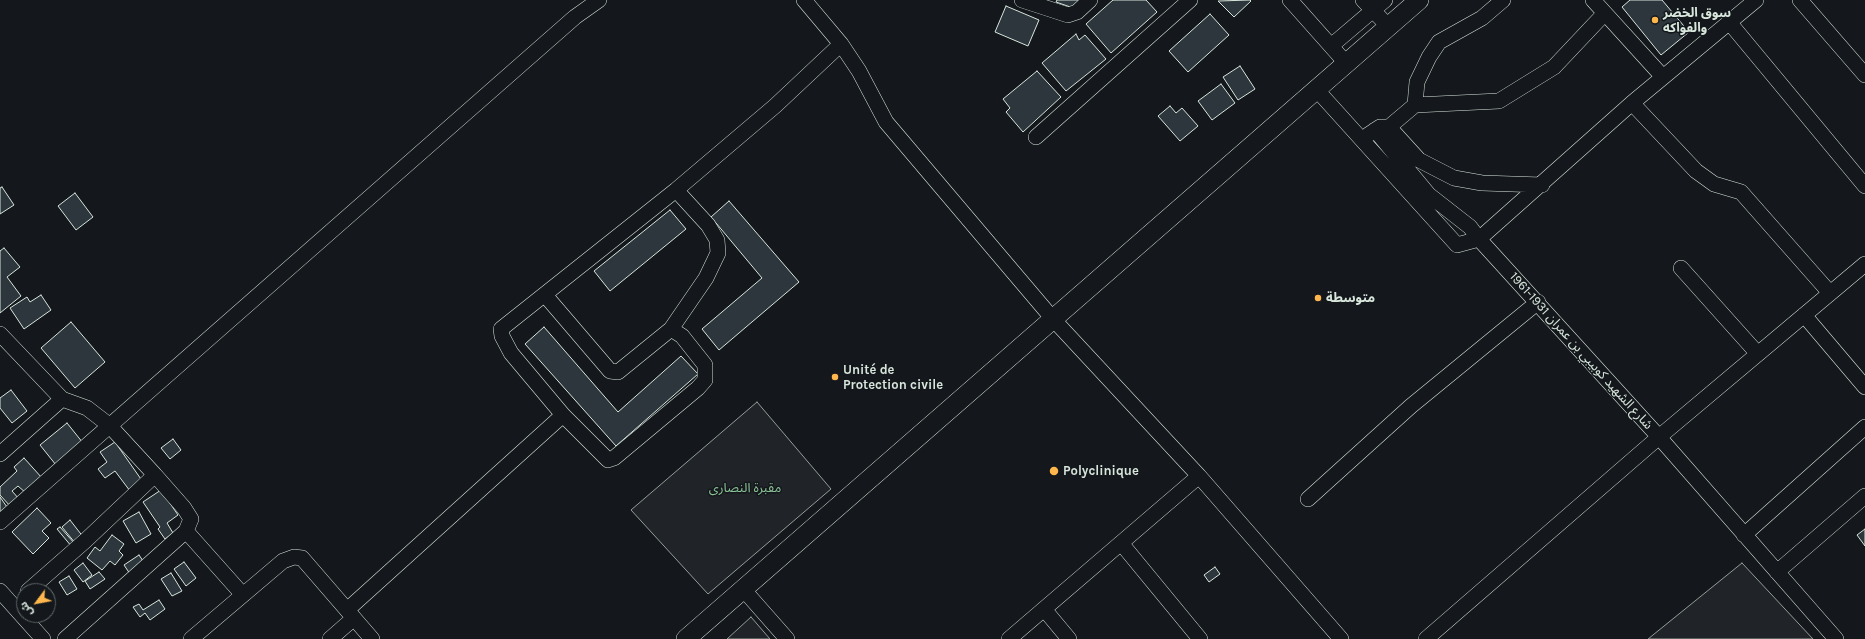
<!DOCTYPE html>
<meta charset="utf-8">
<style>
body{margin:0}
#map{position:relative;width:1865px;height:639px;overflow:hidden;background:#14181c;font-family:Karla,"Noto Sans Arabic",sans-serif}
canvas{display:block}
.north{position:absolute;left:16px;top:583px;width:40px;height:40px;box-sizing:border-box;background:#14181c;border:1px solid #626a69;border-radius:50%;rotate:238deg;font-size:11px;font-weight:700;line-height:16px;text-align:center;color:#d8e6dc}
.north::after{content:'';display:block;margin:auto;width:14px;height:18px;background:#ffb74d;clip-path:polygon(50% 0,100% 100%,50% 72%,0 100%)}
</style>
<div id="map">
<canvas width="1865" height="639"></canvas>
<div class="north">ش</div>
</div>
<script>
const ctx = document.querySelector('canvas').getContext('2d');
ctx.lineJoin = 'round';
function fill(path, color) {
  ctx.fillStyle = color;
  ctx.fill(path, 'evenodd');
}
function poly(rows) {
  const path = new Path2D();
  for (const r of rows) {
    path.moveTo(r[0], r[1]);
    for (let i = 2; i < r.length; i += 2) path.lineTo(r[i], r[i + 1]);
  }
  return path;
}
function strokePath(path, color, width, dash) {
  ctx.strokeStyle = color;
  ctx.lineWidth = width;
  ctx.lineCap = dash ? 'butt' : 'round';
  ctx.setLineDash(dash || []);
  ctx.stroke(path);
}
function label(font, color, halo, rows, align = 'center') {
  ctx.font = font + ' Karla,"Noto Sans Arabic",sans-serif';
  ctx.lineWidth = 3;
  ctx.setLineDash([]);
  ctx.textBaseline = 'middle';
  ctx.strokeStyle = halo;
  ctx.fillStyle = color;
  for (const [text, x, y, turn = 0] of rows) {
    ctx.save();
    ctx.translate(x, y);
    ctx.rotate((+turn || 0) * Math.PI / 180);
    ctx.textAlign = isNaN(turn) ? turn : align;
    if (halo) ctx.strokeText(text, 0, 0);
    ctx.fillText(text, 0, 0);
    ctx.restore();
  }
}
const green = poly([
 [757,402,831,489,708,594,631,510,757,402],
 [1742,563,1813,639,1648,639,1742,563],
 [751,617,770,639,727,639,751,617]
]);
const building = poly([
 [1057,0,1082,0,1079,10,1056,2,1057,0],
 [1113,0,1146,0,1157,12,1111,53,1086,24,1113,0],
 [1250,0,1251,1,1234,17,1218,1,1250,0],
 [1630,0,1662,0,1689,32,1661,55,1622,7,1630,0],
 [1006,6,1039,20,1028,46,995,32,1006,6],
 [1210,14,1229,35,1188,72,1169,51,1210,14],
 [1076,34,1079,40,1085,35,1106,59,1066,91,1042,63,1076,34],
 [1240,66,1255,89,1238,100,1223,77,1240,66],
 [1037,71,1061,97,1023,132,1006,112,1010,108,1003,99,1037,71],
 [1221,84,1235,103,1212,120,1198,101,1221,84],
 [1170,106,1176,113,1182,108,1198,126,1180,141,1158,116,1170,106],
 [2,187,14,205,0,214,0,188,2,187],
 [75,193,93,217,76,230,58,206,75,193],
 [729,201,799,282,719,350,702,329,762,278,711,217,729,201],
 [670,210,686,229,610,291,594,271,670,210],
 [4,248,20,267,7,277,21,296,0,313,0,251,4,248],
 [41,295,51,310,24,329,10,308,27,297,30,302,41,295],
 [71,322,105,362,75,388,41,348,71,322],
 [544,327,618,412,681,356,698,374,616,446,525,344,544,327],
 [11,390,27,411,12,423,0,408,0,398,11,390],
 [67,423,83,443,56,465,40,445,67,423],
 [173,439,181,450,170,459,161,448,173,439],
 [115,442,143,482,130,491,115,471,105,478,98,469,107,462,100,452,115,442],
 [24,458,42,478,26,493,18,486,12,491,19,499,11,507,0,495,0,487,17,471,14,467,24,458],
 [161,490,178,515,167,523,173,533,165,539,158,529,160,527,143,502,161,490],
 [0,497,7,507,0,512,0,497],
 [37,508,51,523,42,531,49,538,33,554,12,532,37,508],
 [139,512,151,534,136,543,123,521,139,512],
 [70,520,84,538,76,544,62,527,70,520],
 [60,527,75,544,72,547,57,529,60,527],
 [1865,529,1865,546,1857,535,1865,529],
 [112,535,124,544,119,551,123,555,115,565,110,561,102,570,87,558,95,547,100,551,112,535],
 [139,555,149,570,134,580,124,565,139,555],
 [184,562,196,578,186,586,174,569,184,562],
 [83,563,92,575,83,582,74,570,83,563],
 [1215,567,1220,574,1209,582,1204,575,1215,567],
 [99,572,105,579,90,589,85,581,99,572],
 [171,573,182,591,172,596,161,579,171,573],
 [69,576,77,589,67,595,59,582,69,576],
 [159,600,165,609,150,620,145,613,140,617,133,607,139,604,143,610,159,600]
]);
const minor = poly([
 [804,0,841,44,859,71,886,122,1053,319,1199,476,1341,639],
 [1022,0,1068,15,1077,12,1090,0],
 [1290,0,1346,63],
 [1363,0,1389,27],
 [1593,0,1663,77],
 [1800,0,1865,75],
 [1729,22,1865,186],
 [1331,46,1385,0],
 [1316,89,1457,245,1479,239,1659,437,1836,639],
 [1632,103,1696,171,1714,184,1741,192,1830,293],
 [1415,105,1417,82,1429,57,1439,42,1482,18,1503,0],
 [1389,127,1419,160,1454,178,1482,183,1542,185],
 [1375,130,1429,195,1470,227,1479,239,1632,103,1756,0],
 [1368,135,1380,127,1389,127,1415,105,1499,101,1554,67,1605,13],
 [1036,137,1190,0],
 [1681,268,1758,354],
 [545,295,610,371,618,372,671,329,682,336,705,365,705,380,698,388,614,458,608,460,563,415,511,353,502,336,501,329,676,190,775,106,841,44],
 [1804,315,1865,387],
 [671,329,706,278,718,253,717,240,708,225,676,190],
 [0,334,62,399,87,408,109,425,155,475,184,508,191,519,186,531,65,639],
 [0,454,62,399],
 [1308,499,1411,406,1538,302],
 [0,522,575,17,599,0],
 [186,531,243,595],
 [1744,535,1865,427],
 [1121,543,1200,639],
 [1777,572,1865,496],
 [743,589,787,639],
 [0,591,43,639],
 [28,591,85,541,155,475],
 [1044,609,1069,639],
 [347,610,563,415],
 [191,639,283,561,294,557,302,558,372,639],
 [330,639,354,618],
 [1009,639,1199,476],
 [1426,639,1659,437,1865,264]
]);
const major = poly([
 [686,639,1419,0]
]);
const markers = [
 [1655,20,4,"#ffb74d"],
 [1318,298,4,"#ffb74d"],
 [835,377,4,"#ffb74d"],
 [1054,471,5,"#ffb74d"]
];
const poiNames = [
 ["سوق الخضر",1663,13],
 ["والفواكه",1663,28],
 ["متوسطة",1326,298],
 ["Unité de",843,370],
 ["Protection civile",843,385],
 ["Polyclinique",1063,471]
];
const streetNames = [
 ["شارع الشهيد كوبيبي بن عمران 1931-1961",1581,351,48]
];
const parkNames = [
 ["مقبرة النصارى",745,488]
];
fill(green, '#202428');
strokePath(green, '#939e99', 1);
fill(building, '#2c363c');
strokePath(building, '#d8e6dc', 1);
strokePath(minor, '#d8e6dc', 16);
strokePath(major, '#d8e6dc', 20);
strokePath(minor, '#14181c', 15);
strokePath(major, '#14181c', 19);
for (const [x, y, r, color] of markers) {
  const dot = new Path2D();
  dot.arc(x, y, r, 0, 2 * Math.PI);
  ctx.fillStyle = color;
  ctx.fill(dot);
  strokePath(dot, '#14181c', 1.5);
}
label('bold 13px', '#d8e6dc', '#14181c', poiNames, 'left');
label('13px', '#d8e6dc', '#14181c', streetNames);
label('13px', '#8ac095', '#14181c', parkNames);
</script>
